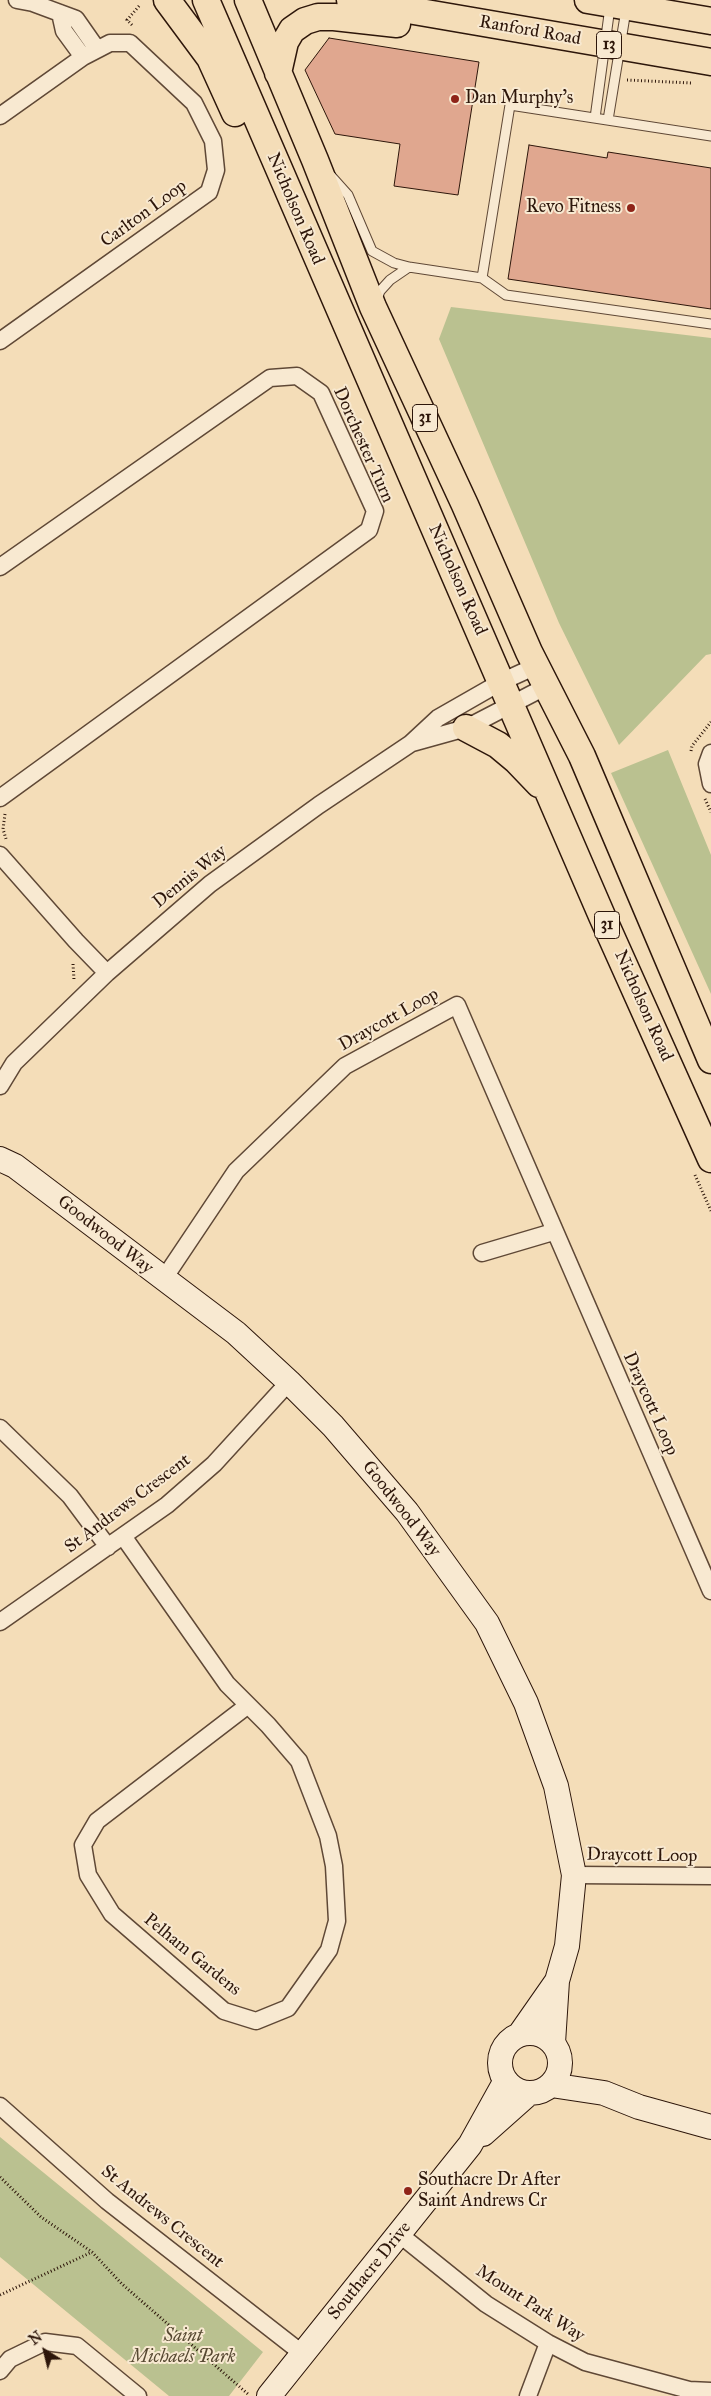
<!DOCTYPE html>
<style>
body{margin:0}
#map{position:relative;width:711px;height:2396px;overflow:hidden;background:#f4ddb8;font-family:"IM FELL Great Primer",serif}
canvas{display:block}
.north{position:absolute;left:20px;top:2326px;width:50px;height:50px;-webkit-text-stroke:4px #f8e9d1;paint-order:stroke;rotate:324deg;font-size:14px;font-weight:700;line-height:20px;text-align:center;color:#2d160a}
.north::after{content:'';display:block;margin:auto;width:18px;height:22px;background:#2d160a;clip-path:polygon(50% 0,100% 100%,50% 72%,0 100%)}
</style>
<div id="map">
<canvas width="711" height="2396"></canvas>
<div class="north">N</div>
</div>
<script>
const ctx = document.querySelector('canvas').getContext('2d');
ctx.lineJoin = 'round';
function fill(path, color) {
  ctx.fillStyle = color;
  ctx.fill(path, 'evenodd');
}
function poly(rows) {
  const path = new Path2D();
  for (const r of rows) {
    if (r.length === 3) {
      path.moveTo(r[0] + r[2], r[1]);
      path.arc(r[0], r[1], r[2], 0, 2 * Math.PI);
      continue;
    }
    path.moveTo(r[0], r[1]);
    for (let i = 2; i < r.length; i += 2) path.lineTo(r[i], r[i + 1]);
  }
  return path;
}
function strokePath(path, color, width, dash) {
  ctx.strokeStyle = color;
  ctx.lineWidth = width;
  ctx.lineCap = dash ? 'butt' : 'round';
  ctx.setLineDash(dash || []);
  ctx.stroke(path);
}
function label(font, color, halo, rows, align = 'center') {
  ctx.font = font + ' "IM FELL Great Primer",serif';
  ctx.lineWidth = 4;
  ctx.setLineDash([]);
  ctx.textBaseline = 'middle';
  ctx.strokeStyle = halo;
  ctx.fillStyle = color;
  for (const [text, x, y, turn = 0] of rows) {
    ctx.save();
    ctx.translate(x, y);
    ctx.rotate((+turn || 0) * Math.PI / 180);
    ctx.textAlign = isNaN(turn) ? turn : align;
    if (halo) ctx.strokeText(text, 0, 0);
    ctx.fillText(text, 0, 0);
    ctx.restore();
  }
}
const green = poly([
 [451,307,711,338,711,654,706,655,619,745,559,623,439,339],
 [668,750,711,855,711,994,611,773],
 [0,2137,263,2352,229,2396,169,2396,0,2257]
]);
const building = poly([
 [329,38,479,62,458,195,394,186,400,144,335,134,305,70,329,38],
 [529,145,607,158,608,152,711,168,711,309,508,279,529,145]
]);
const path = poly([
 [132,25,127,20,140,5],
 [627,80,691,83],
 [691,751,692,746,711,722],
 [705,799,711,812],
 [5,814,3,829,6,839],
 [73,964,74,980],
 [695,1175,711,1211],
 [0,2177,41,2217,92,2252,122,2284,249,2395],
 [0,2295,92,2252]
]);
const lane = poly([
 [595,118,610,7],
 [608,120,626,10],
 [331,176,348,195,372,251,394,263,409,267,482,278,510,105,711,136],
 [482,278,506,295,711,324],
 [376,302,380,291,390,280,409,267]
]);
const street = poly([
 [17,0,33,3,76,19,97,49],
 [60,13,64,31,83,57],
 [0,116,83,57,110,43,130,43,194,103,213,141,216,170,209,192,0,341],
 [0,567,270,378,297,376,321,393,375,511,369,530,0,798],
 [412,743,466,728,547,686],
 [711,753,707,764,711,784],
 [0,855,76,941,107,973],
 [0,1086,14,1063,107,973,210,884,319,805,410,744,438,718,501,682,536,666],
 [482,1253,553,1232],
 [163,1280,236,1171,345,1066,457,1005,711,1591],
 [0,1428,70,1496,108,1547],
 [123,1536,227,1684,268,1725,299,1761,328,1836,334,1866,337,1921,329,1950,288,2008,256,2021,224,2011,112,1914,88,1875,83,1845,97,1821,247,1706],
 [0,1622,167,1505,214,1464,289,1382],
 [574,1875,711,1876],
 [0,2106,107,2201,303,2354],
 [399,2234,486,2304,548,2343,585,2362,689,2390,711,2391],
 [0,2371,10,2359,45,2342,77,2346,138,2396],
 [528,2396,548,2343]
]);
const secondary = poly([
 [0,1159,15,1166,236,1333,289,1382,333,1426,407,1512,487,1623,526,1703,556,1786,574,1875,567,1946,557,1981,553,2043],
 [530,2063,30],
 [520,2034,557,1981],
 [551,2085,604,2093,639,2107,711,2127],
 [483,2134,528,2094],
 [269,2396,470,2145,505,2082]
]);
const primary = poly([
 [167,0,210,58,235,113],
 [206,0,602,916,711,1159],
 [248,0,315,160,373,307,465,505,529,652,582,756,711,1060],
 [350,0,711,62],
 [588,0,711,21],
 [278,73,285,42,292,30,305,21,318,17,334,17,397,24],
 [466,728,498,745,516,760,539,784]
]);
const markers = [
 [455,99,5,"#8f2418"],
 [631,208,5,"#8f2418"],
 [408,2191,5,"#8f2418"]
];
const shields = [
 [609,45,25],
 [425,418,25],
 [607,925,25]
];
const shieldNames = [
 ["13",609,45],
 ["31",425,418],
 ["31",607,925]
];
const streetNames = [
 ["Ranford Road",530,31,10],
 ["Nicholson Road",295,209,67],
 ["Carlton Loop",144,214,-36],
 ["Dorchester Turn",363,445,66],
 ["Nicholson Road",457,580,66],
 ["Dennis Way",190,877,-39],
 ["Nicholson Road",643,1006,66],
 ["Draycott Loop",389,1020,-29],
 ["Goodwood Way",105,1235,38],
 ["Draycott Loop",650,1404,66],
 ["St Andrews Crescent",128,1504,-37],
 ["Goodwood Way",401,1509,52],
 ["Draycott Loop",642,1856,1],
 ["Pelham Gardens",192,1955,39],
 ["St Andrews Crescent",162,2217,39],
 ["Southacre Drive",370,2271,-51],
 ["Mount Park Way",530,2304,33]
];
const poiNames = [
 ["Dan Murphy's",465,99],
 ["Revo Fitness",621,208,"right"],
 ["Southacre Dr After",418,2181],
 ["Saint Andrews Cr",418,2202]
];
const parkNames = [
 ["Saint",183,2337],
 ["Michaels Park",183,2358]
];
fill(green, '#bac190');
fill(building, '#e0a78f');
strokePath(building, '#2d160a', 1);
strokePath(lane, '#5f4836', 11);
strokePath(street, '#5f4836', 19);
strokePath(secondary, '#2d160a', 26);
strokePath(primary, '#2d160a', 29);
strokePath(path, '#2d160a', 3, [1, 2.5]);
strokePath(lane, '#f8e9d1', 9);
strokePath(street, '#f8e9d1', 16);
strokePath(secondary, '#f8e9d1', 24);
strokePath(primary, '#f4ddb8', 26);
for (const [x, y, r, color] of markers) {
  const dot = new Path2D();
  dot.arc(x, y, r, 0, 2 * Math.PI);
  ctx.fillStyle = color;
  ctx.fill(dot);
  strokePath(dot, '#f8e9d1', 2);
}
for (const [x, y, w] of shields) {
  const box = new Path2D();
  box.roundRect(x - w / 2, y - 13.5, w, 27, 4);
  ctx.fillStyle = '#f8e9d1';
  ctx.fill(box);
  strokePath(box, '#2d160a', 1);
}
label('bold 16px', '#2d160a', null, shieldNames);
label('18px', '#2d160a', '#f8e9d1', streetNames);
label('18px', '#2d160a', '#f8e9d1', poiNames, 'left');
label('italic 18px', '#574932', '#f8e9d1', parkNames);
</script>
